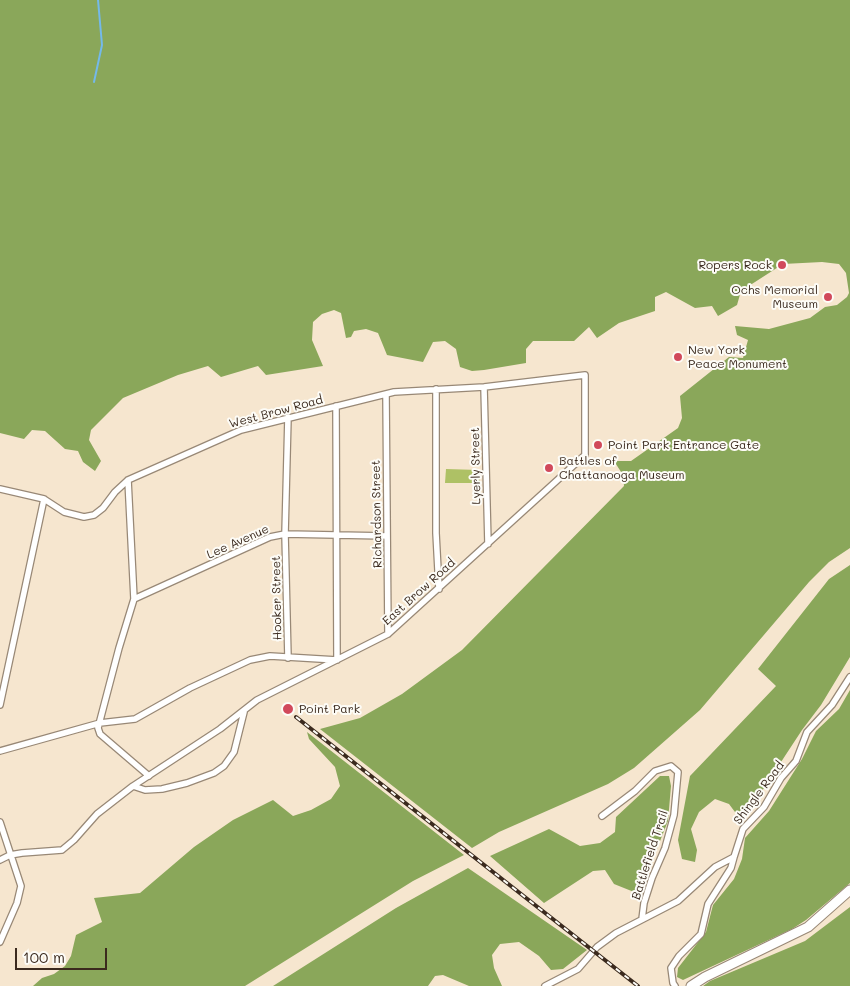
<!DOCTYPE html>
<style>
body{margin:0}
#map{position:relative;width:850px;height:986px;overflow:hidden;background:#f6e6cf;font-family:Mali,sans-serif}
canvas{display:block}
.scale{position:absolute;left:15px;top:948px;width:92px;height:22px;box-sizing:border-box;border:2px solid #3b2a1e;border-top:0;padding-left:6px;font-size:15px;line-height:18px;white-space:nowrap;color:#3b2a1e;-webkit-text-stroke:4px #fdfcf7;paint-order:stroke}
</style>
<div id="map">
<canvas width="850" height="986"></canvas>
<div class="scale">100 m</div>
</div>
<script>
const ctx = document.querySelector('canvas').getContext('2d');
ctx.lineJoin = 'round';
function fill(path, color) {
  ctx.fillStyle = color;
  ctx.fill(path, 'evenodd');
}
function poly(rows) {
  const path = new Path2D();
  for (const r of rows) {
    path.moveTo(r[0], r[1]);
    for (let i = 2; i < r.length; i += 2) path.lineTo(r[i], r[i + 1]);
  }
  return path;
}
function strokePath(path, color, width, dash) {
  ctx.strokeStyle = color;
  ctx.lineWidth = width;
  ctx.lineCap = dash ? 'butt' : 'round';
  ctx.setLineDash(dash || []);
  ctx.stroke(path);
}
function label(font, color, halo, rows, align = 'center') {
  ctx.font = font + ' Mali,sans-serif';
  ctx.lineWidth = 4;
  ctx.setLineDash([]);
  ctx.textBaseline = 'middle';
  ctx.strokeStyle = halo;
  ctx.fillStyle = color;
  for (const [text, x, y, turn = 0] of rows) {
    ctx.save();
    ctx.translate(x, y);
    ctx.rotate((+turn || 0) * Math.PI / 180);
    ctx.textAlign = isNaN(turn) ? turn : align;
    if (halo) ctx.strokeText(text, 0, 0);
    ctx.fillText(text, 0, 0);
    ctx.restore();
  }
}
const green = poly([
 [446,469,479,470,480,483,445,483]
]);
const forest = poly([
 [0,0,850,0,850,548,829,562,809,582,700,710,634,768,608,784,499,832,472,848,320,729,360,718,402,694,462,650,624,486,623,475,614,461,631,461,678,428,682,418,680,396,729,357,743,358,748,340,737,335,735,326,769,329,810,318,825,307,837,305,847,297,849,293,846,273,839,264,822,262,783,264,741,291,737,305,718,316,712,306,695,308,666,292,655,297,655,311,619,323,597,338,589,327,574,341,533,341,526,349,526,363,484,370,472,371,460,367,456,349,445,341,433,342,423,362,387,355,378,333,366,329,354,331,351,337,346,338,341,313,334,310,322,314,313,322,312,340,323,366,266,375,258,366,221,377,208,366,178,375,123,398,91,430,89,440,101,461,95,471,83,462,78,451,65,449,45,431,32,430,24,439,0,433],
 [850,565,850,657,821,705,802,730,745,817,738,816,729,804,715,799,699,812,691,829,697,850,695,862,682,859,678,840,690,776,776,686,758,669,829,579],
 [850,690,850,883,806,920,792,929,683,980,677,977,678,968,706,932,713,905,734,879,742,859,745,838,769,811,802,759,816,731,839,709],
 [307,732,464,855,413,881,245,986,33,986,42,978,54,974,65,966,71,956,76,935,102,922,94,898,140,893,194,847,233,820,273,800,293,816,311,810,331,799,340,786,335,767,309,739],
 [660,776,669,776,671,786,668,821,639,894,614,884,605,870,593,871,544,903,490,856,549,829,580,846,600,843,615,832,616,817],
 [468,868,587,950,563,969,551,970,539,956,519,942,500,944,492,955,494,968,502,986,469,986,443,975,435,976,428,986,273,986,396,908],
 [850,907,850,986,703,986,710,981,805,941]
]);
const stream = poly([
 [94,82,102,45,98,0]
]);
const minor = poly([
 [484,387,488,544],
 [436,389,436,533,439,589],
 [386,394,388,634],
 [128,480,134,599,119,648,98,728,100,734,149,776],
 [0,489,44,499,64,512,84,517,94,515,103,508,115,492,128,480,241,430,394,392,484,387,585,375,585,455,388,634,257,700,220,729,133,786,97,814,74,840,62,850,22,853,10,855,0,860],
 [134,599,270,537,285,534,387,536],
 [288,658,285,534,288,417],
 [0,705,44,499],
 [0,751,100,723,135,719,190,688,250,660,270,656,337,660,336,406],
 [133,786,145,790,162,789,187,783,214,773,224,766,234,752,244,712],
 [602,816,635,791,655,771,671,766,678,772,674,815,665,848,652,878,644,903,642,919],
 [0,822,21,886,17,903,0,942],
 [545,986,578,969,597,947,616,933,678,901,715,867,734,857,743,829,764,807,781,778,796,761,807,732,832,705,850,677],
 [675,986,673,983,671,968,679,956,701,934,708,904,731,868,734,857]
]);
const secondary = poly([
 [691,986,705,977,808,927,850,890]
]);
const rail = poly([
 [296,717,638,986]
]);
const markers = [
 [782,265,5,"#d1495b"],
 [828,297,5,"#d1495b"],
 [678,357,5,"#d1495b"],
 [598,445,5,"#d1495b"],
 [549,468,5,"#d1495b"],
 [288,709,6,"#d1495b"]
];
const poiNames = [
 ["Ropers Rock",772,265,"right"],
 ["Ochs Memorial",818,290,"right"],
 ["Museum",818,304,"right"],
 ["New York",688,350],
 ["Peace Monument",688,364],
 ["Point Park Entrance Gate",608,445],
 ["Battles of",559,461],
 ["Chattanooga Museum",559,475],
 ["Point Park",299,709]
];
const streetNames = [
 ["West Brow Road",276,412,-15],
 ["Lyerly Street",476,466,-91],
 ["Richardson Street",377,514,-91],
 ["Lee Avenue",238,542,-24],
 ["East Brow Road",419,592,-42],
 ["Hooker Street",277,598,-91],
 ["Shingle Road",759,793,-53],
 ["Battlefield Trail",650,855,-72]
];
fill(green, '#aec165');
fill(forest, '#8aa75a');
strokePath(stream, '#74b9ea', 2);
strokePath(minor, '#988876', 8);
strokePath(secondary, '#988876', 11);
strokePath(minor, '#fff', 5.5);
strokePath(secondary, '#fff', 9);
strokePath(rail, '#3b2a1e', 4);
strokePath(rail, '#fdfcf7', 2, [5.5]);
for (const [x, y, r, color] of markers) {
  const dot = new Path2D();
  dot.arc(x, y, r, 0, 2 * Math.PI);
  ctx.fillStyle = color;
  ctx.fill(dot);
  strokePath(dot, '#fdfcf7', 2);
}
label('12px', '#3b2a1e', '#fdfcf7', poiNames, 'left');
label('12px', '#3b2a1e', '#fdfcf7', streetNames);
</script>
